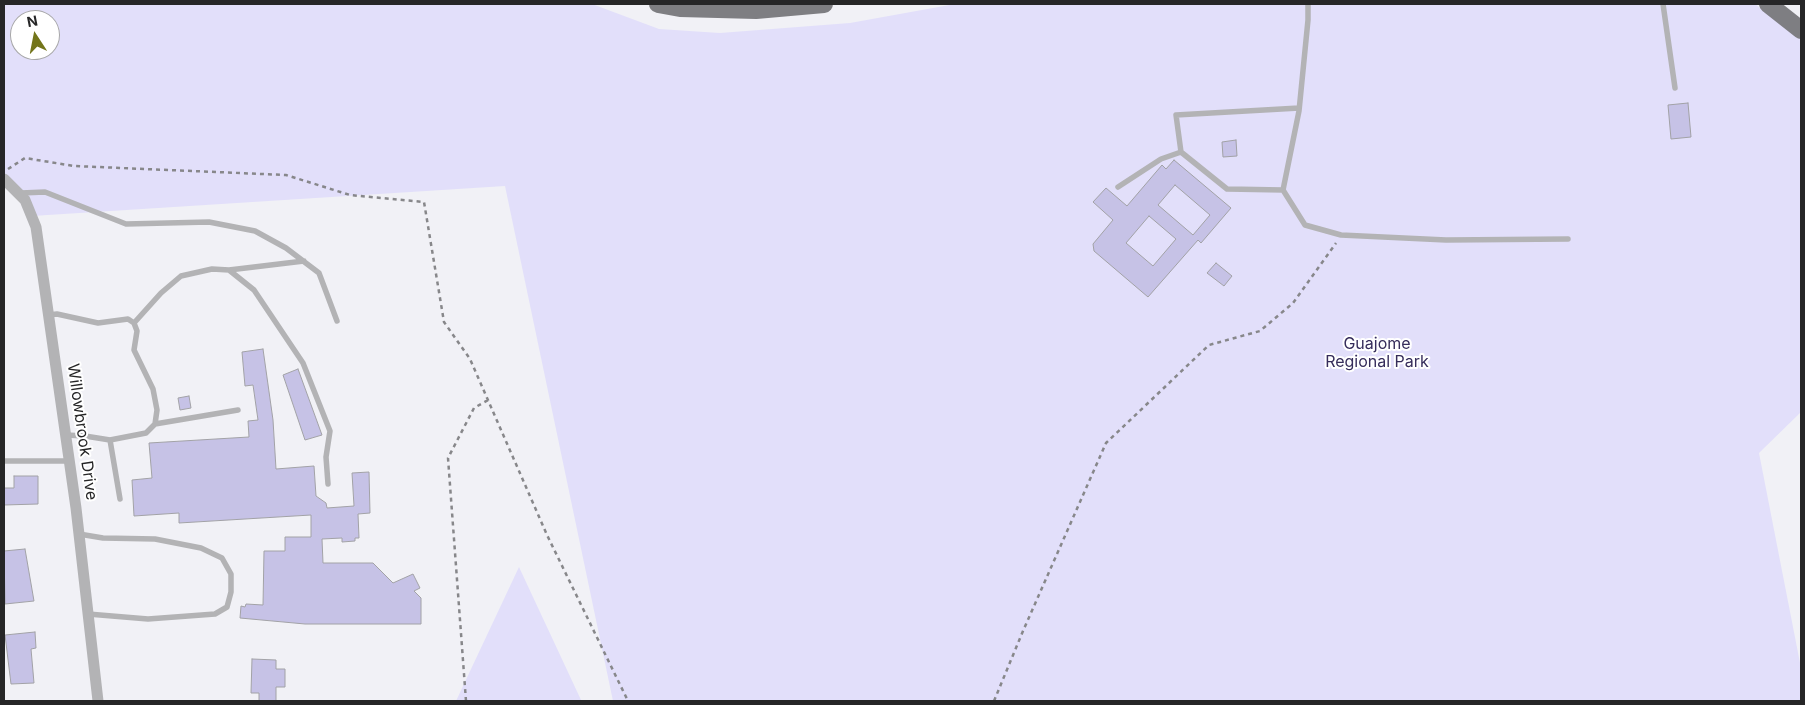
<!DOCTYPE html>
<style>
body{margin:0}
#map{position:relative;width:1805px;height:705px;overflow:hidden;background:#f1f1f6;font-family:Inter,sans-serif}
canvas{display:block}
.frame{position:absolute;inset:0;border:5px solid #262627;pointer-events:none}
.north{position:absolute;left:10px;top:10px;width:50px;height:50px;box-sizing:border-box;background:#fff;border:1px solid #a8a8a9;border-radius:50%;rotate:349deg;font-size:14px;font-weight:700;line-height:20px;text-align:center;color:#262627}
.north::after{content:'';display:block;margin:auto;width:18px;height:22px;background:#73751b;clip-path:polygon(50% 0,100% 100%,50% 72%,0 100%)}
</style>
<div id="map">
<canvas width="1805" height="705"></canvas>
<div class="frame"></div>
<div class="north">N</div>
</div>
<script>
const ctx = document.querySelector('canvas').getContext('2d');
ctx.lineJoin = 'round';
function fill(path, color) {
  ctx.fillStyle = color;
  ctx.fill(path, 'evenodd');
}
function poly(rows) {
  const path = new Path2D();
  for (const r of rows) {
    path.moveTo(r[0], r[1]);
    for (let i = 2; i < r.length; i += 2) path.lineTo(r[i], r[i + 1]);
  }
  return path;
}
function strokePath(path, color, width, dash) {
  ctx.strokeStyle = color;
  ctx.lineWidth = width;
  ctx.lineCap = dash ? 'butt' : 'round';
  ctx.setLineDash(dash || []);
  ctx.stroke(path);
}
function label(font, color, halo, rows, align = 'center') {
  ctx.font = font + ' Inter,sans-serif';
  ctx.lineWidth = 4;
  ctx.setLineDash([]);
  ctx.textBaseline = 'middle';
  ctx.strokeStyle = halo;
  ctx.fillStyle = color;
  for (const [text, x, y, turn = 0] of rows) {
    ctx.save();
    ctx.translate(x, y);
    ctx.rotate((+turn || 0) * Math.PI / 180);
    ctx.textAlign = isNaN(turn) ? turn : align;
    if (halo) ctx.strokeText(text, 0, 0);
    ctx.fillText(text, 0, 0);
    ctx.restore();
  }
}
const green = poly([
 [4,4,592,4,659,29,720,33,850,23,955,4,1755,4,1801,39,1801,412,1759,453,1801,668,1801,701,613,701,505,186,32,216,4,180],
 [20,20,50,20,50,50,20,50],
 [519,567,581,700,581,701,456,701]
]);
const building = poly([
 [1688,103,1691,137,1671,139,1668,105,1688,103],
 [1236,140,1237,156,1223,157,1222,142,1236,140],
 [1174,160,1231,208,1201,243,1198,240,1148,297,1094,251,1093,244,1113,220,1093,202,1106,188,1127,206,1162,165,1166,169,1174,160],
 [1175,185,1210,215,1193,235,1158,205,1175,185],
 [1149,216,1176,239,1153,266,1126,243,1149,216],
 [1216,263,1232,276,1224,286,1207,273,1216,263],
 [263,349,273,420,276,469,314,466,316,496,326,503,327,508,354,506,352,473,369,472,370,513,358,514,359,538,355,538,355,541,342,542,342,538,322,539,323,563,373,563,393,583,413,574,420,588,414,591,421,598,421,624,305,624,240,618,241,606,245,607,246,604,263,605,264,551,285,551,285,537,311,537,311,515,179,523,179,513,134,516,132,480,152,478,149,443,249,437,248,421,258,420,253,385,245,386,242,352,263,349],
 [298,369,322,435,305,440,283,375,298,369],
 [189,396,191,408,180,410,178,398,189,396],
 [14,476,38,476,38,504,4,505,4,488,14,488,14,476],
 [25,549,34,601,5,604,4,551,25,549],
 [35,632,36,648,31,649,34,683,11,684,5,635,35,632],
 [252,659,276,660,276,669,285,669,285,687,276,687,276,701,259,701,259,693,251,693,252,659]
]);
const path = poly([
 [8,169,25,158,74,166,286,175,350,195,424,202,444,322,470,359,547,535,628,701],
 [466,701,448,458,474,408,488,400],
 [994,701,1023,631,1106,443,1209,345,1260,331,1293,303,1336,243]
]);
const service = poly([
 [1308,4,1308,20,1299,111,1283,190,1305,225,1341,235,1446,240,1568,239],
 [1663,4,1675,88],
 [1118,187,1161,159,1181,152],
 [1283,190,1227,189,1181,152,1176,115,1299,108],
 [21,193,45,192,126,224,209,222,255,231,286,248,319,273,337,321],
 [229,270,304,261],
 [48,315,57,314,98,323,128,319,134,323,137,331,134,350,153,389,157,410,155,424,146,433,110,440,85,436,66,435],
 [134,323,161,293,181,276,212,269,229,270,254,290,303,363,330,431,326,457,328,484],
 [155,424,238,410],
 [110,440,120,499],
 [4,461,70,461],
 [79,534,103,538,155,539,201,548,222,558,231,574,231,592,227,607,215,614,148,619,88,614]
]);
const minor = poly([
 [4,179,25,200,36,227,76,508,98,701]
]);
const primary = poly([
 [658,4,680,8,756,10,824,4],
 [1768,4,1801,30]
]);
const parkNames = [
 ["Guajome",1377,344],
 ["Regional Park",1377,362]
];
const streetNames = [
 ["Willowbrook Drive",82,432,82]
];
fill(green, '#e2dffa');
fill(building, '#c6c2e6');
strokePath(building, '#a2a2a6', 1);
strokePath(path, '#87878a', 2.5, [4, 4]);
strokePath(service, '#b3b3b5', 5.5);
strokePath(minor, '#b3b3b5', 11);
strokePath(primary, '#7e7e82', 18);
label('16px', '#362d5b', '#fff', parkNames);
label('16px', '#262627', '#fff', streetNames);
</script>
